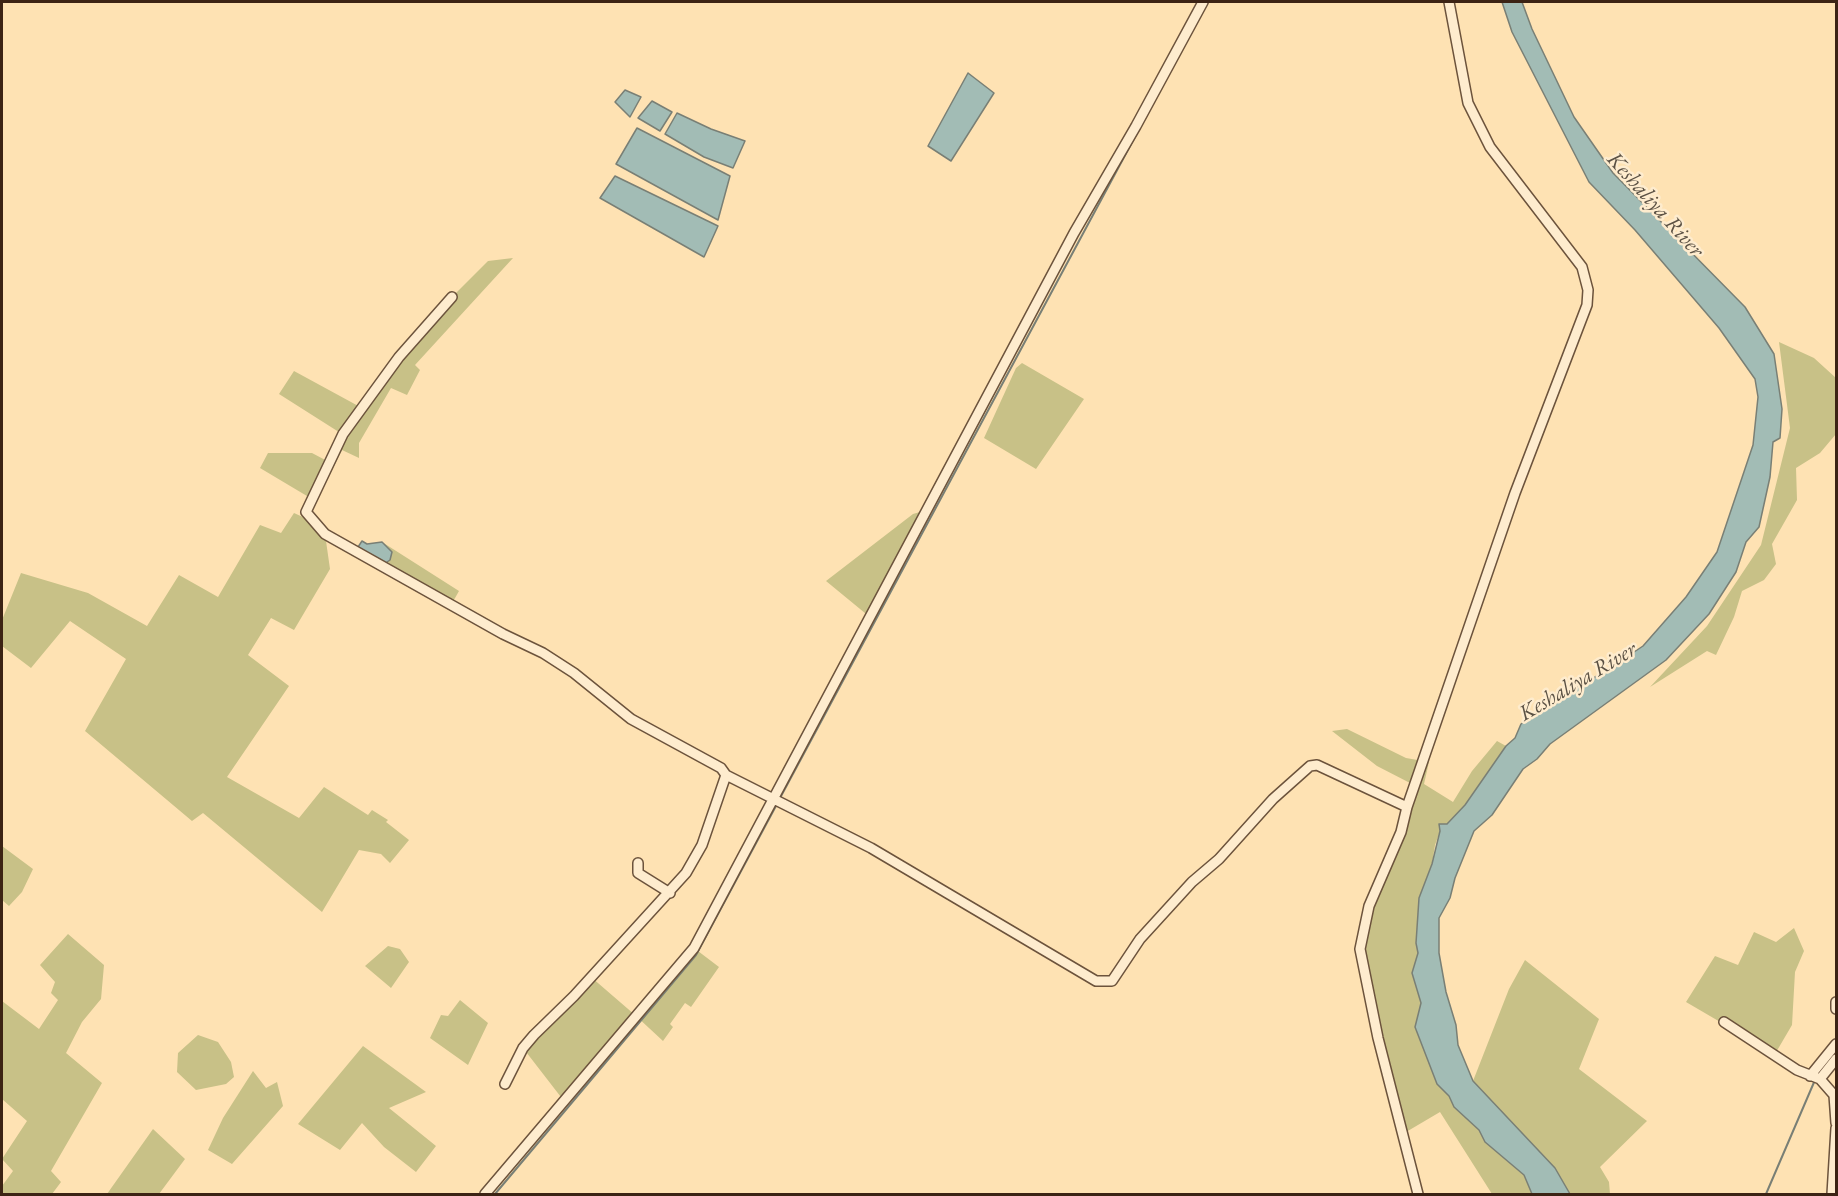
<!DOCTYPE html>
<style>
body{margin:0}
#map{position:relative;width:1838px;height:1196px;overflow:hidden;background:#fee2b3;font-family:"EB Garamond",serif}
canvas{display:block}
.frame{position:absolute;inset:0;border:3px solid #3c2314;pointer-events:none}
</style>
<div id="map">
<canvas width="1838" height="1196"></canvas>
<div class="frame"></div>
</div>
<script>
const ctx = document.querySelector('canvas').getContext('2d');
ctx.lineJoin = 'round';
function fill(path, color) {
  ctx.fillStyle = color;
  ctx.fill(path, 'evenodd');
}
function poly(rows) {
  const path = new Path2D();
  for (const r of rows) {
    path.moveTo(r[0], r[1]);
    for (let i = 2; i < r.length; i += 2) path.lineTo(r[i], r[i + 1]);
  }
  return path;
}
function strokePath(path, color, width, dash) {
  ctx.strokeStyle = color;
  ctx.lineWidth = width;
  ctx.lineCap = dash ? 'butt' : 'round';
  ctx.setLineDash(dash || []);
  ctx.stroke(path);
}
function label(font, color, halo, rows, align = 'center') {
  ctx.font = font + ' "EB Garamond",serif';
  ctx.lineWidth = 5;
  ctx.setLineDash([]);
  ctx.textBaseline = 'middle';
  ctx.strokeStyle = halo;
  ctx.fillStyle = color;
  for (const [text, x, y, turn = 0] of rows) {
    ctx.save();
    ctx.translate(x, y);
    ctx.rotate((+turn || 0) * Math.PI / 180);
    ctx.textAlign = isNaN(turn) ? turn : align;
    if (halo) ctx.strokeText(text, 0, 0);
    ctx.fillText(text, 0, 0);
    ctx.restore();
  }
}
const green = poly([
 [513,258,415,365,420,370,407,395,391,388,359,443,359,458,342,450,320,494,312,499,260,468,268,453,312,453,329,462,342,434,279,394,294,371,362,408,452,297,488,261],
 [1779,342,1814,358,1836,378,1836,434,1820,453,1796,468,1797,500,1772,544,1776,564,1764,580,1742,591,1734,617,1716,655,1707,651,1650,687,1707,626,1761,545,1790,428],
 [1022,363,1084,399,1036,469,984,438,1016,368],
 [927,510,871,618,826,581,913,514],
 [294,513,316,523,325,534,330,569,294,630,271,618,248,655,289,686,227,777,299,818,324,787,368,815,372,810,388,820,386,822,409,840,390,863,381,854,359,850,322,912,203,813,192,821,85,731,126,659,70,621,31,668,2,646,2,620,21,573,88,593,147,626,179,575,218,597,260,525,281,533],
 [382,542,459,591,451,605,386,569,387,562,392,552],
 [1347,729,1406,758,1429,762,1424,784,1453,802,1472,771,1497,741,1506,746,1465,805,1440,831,1435,845,1432,864,1419,898,1416,943,1418,953,1412,973,1421,1003,1415,1027,1437,1084,1449,1096,1455,1108,1479,1130,1485,1142,1524,1175,1532,1194,1492,1194,1440,1112,1401,1135,1360,949,1369,906,1407,807,1410,783,1377,766,1332,731],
 [2,846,33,869,22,892,9,906,2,900],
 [1794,928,1804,951,1795,972,1792,1025,1775,1054,1686,1002,1715,956,1738,965,1754,932,1776,942],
 [68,934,104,965,101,999,82,1022,66,1053,102,1083,51,1171,61,1182,52,1194,2,1194,2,1186,13,1171,2,1159,27,1121,2,1099,2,1001,39,1029,58,1000,51,993,55,982,40,965],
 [388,946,400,949,409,962,391,988,365,966],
 [694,948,719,967,691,1007,685,1003,670,1024,673,1027,663,1041,635,1015,564,1101,523,1048,591,977,635,1015],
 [1525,960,1599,1019,1579,1069,1647,1121,1600,1167,1609,1182,1610,1194,1570,1194,1555,1168,1473,1081,1509,989],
 [460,1000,488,1023,468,1065,430,1038,441,1015,448,1016],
 [198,1035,218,1042,231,1062,234,1077,226,1084,196,1090,177,1072,178,1053],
 [363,1046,426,1092,389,1108,436,1146,416,1172,384,1147,362,1123,340,1150,298,1124],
 [253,1071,266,1088,277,1082,283,1106,232,1164,208,1150,223,1118],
 [153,1129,185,1159,159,1194,107,1194]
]);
const water = poly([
 [1502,2,1522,2,1532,29,1574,117,1613,173,1745,307,1774,354,1782,409,1780,438,1773,442,1770,477,1759,527,1746,542,1736,572,1709,614,1666,660,1550,744,1537,759,1523,769,1492,815,1474,831,1455,878,1450,898,1439,918,1439,953,1446,992,1456,1025,1458,1045,1473,1081,1555,1168,1570,1194,1532,1194,1524,1175,1485,1142,1479,1130,1454,1107,1449,1096,1437,1084,1415,1027,1421,1003,1412,973,1418,953,1416,943,1419,898,1432,864,1440,831,1439,824,1447,824,1465,805,1506,746,1515,738,1521,724,1559,697,1606,671,1643,646,1686,597,1717,552,1753,445,1758,397,1755,379,1719,328,1635,230,1589,182,1512,32,1502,2],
 [968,73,994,93,951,161,928,146,968,73],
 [625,90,641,97,630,117,615,102,625,90],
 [652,101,672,112,660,131,638,118,652,101],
 [677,113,711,129,745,141,733,168,704,157,665,134,677,113],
 [637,128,730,176,718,220,616,164,637,128],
 [615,176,718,226,704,257,600,198,615,176],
 [362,541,367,544,382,542,392,552,390,560,387,562,386,569,358,547,362,541]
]);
const stream = poly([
 [780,798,1159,92],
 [495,1194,696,955,777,804],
 [1766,1194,1815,1080]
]);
const minor = poly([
 [452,297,399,357,343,434,306,512,325,534,503,634,543,653,574,673,631,719,721,768,726,775,871,848,1096,981,1112,981,1140,939,1192,882,1219,859,1273,799,1310,766,1317,765,1407,807],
 [638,863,638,873,670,893],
 [1836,1002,1836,1009],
 [1724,1022,1797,1070,1820,1079,1834,1095,1836,1123],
 [1810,1076,1836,1044],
 [1820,1079,1836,1059],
 [505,1084,523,1048,534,1035,574,996,686,873,702,845,726,775],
 [485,1194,694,948,1074,233,1136,126,1203,2],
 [1418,1194,1378,1038,1360,949,1369,906,1401,832,1407,807,1515,493,1587,305,1588,290,1582,267,1490,147,1468,103,1449,2],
 [1832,1194,1836,1128]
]);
const waterNames = [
 ["Keshaliya River",1655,205,48],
 ["Keshaliya River",1578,682,-31]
];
fill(green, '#c8c187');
fill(water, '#a2bcb5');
strokePath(water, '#797f75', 1.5);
strokePath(stream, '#797f75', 2);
strokePath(minor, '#6c533c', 12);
strokePath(minor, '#feecce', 9);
label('italic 22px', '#5b5144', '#feecce', waterNames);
</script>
